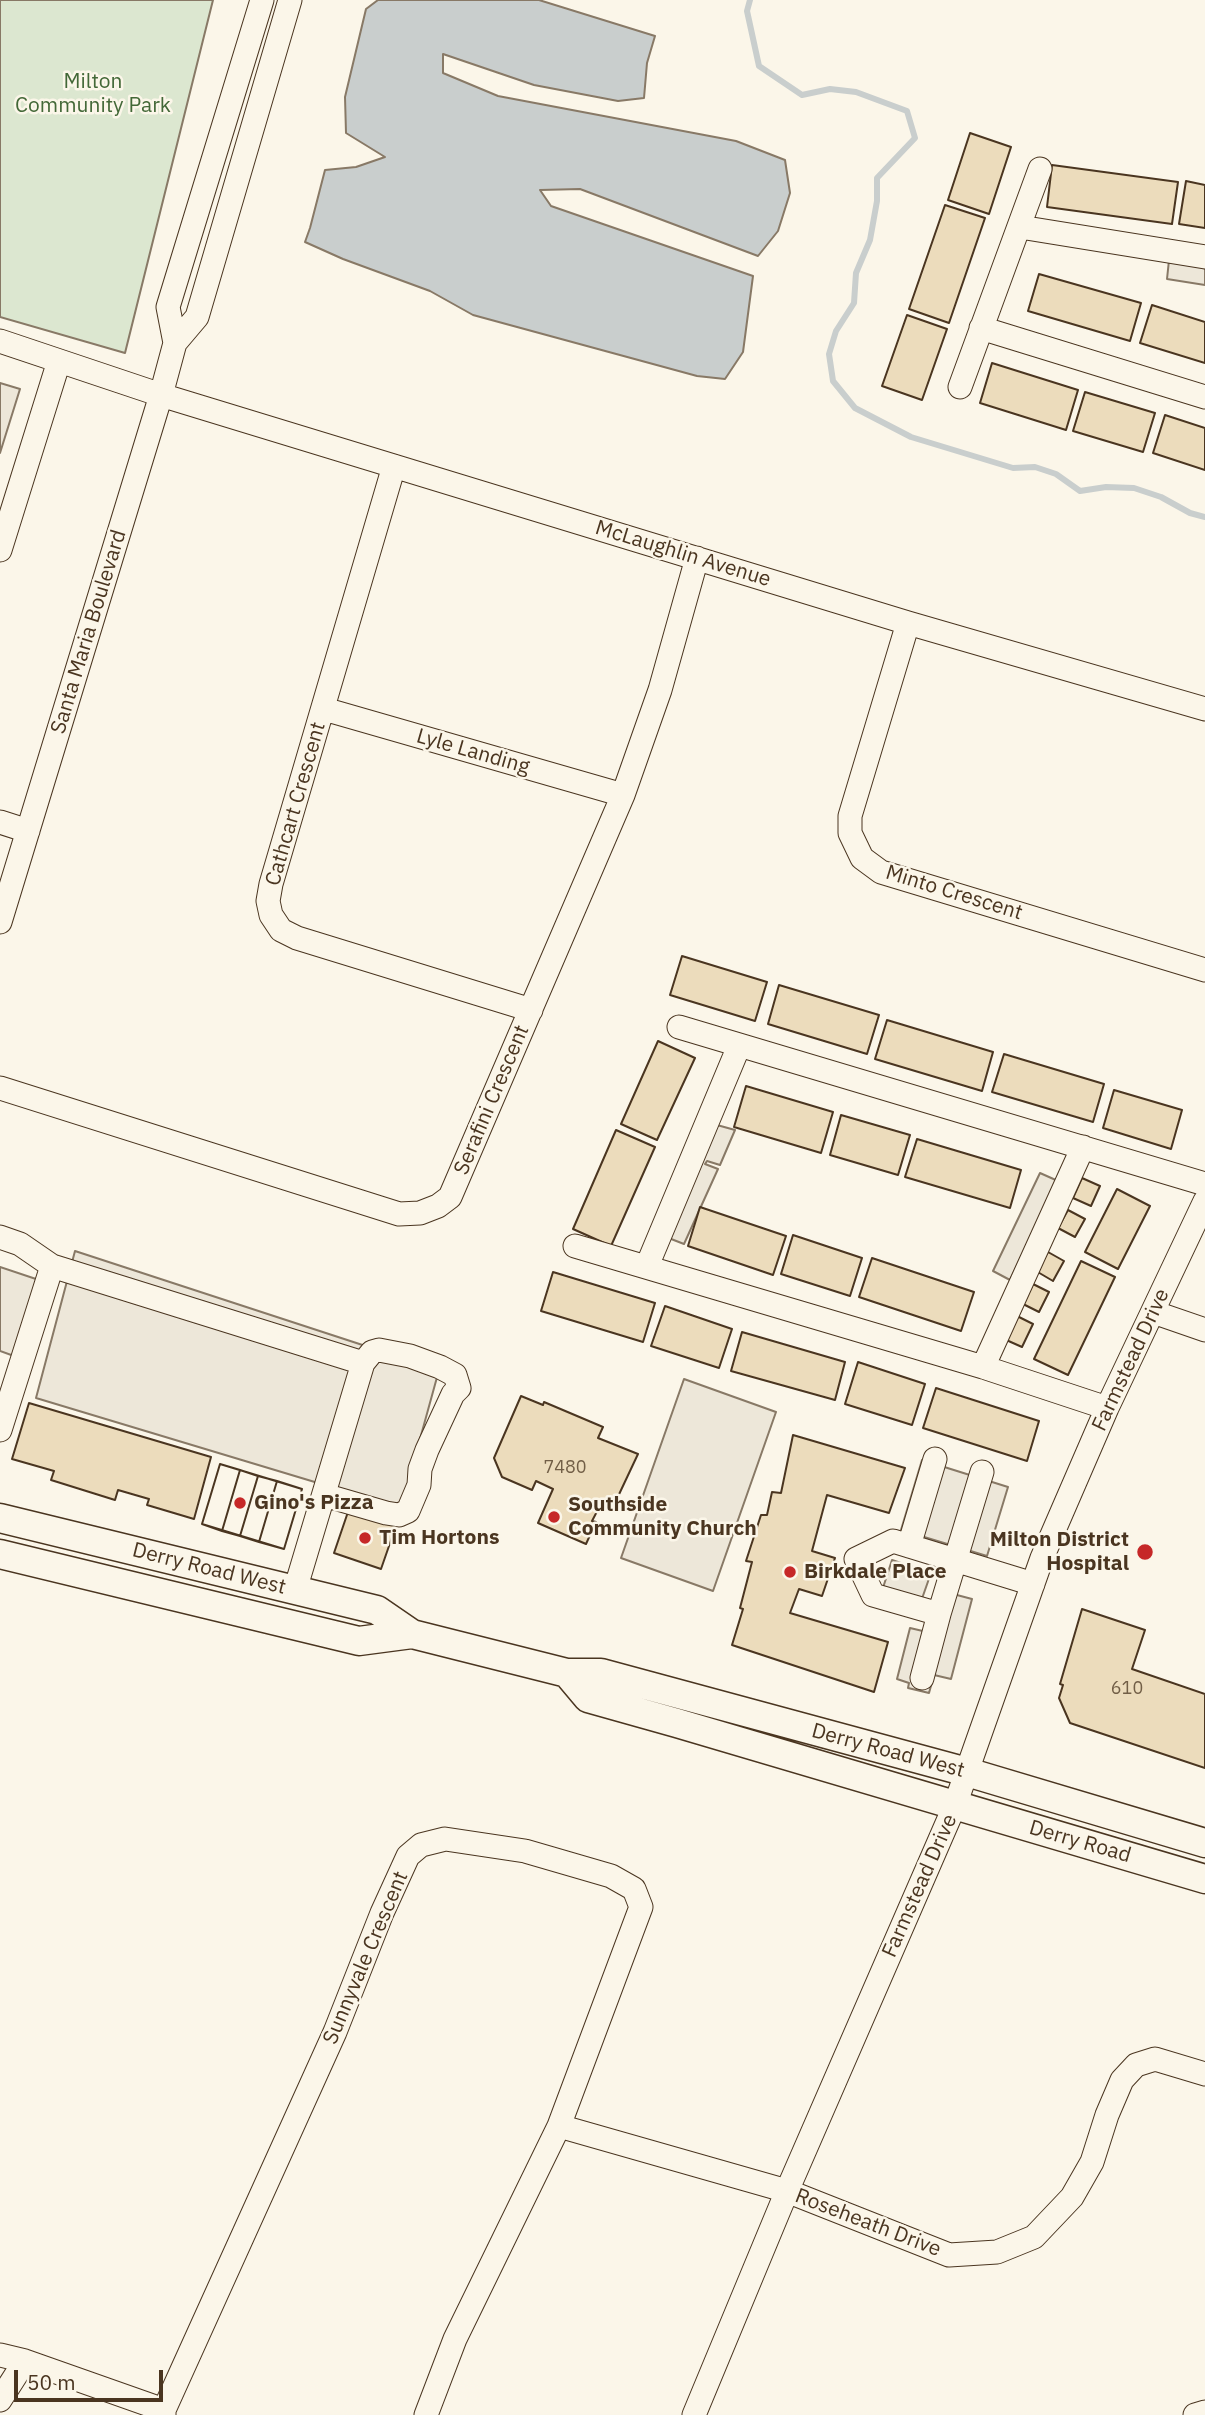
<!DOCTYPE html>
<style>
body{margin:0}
#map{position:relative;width:1205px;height:2415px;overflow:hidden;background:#fbf6e9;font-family:"IBM Plex Sans",sans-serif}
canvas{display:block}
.scale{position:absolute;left:14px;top:2370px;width:149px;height:32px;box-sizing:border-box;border:4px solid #4a3520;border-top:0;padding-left:9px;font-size:21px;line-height:24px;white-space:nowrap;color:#4a3520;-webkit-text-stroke:5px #fbf6e9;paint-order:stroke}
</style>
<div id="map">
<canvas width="1205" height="2415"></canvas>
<div class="scale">50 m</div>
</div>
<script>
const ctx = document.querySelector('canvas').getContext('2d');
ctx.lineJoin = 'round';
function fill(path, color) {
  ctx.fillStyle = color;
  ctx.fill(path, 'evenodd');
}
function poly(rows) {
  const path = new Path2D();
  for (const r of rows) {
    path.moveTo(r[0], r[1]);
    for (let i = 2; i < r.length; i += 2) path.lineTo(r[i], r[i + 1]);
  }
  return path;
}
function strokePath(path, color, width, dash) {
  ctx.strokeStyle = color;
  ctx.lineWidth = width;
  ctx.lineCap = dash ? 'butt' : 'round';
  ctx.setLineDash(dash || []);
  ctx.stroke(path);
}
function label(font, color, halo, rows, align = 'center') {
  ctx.font = font + ' "IBM Plex Sans",sans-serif';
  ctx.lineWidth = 5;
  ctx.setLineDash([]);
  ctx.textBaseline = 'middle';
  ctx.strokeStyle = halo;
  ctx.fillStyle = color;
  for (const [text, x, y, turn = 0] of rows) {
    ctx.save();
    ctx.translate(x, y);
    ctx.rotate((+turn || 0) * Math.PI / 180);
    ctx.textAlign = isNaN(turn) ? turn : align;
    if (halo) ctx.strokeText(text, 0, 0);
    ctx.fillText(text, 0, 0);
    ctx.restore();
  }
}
const green = poly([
 [0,0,213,0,125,353,0,317,0,0]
]);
const parking = poly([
 [1169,260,1205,265,1205,285,1167,279,1169,260],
 [0,383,20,389,0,453,0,383],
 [717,1125,735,1130,720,1165,707,1161,705,1164,718,1169,684,1244,666,1237,717,1125],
 [1040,1173,1058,1181,1010,1280,993,1271,1040,1173],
 [75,1251,439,1370,401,1508,36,1398,75,1251],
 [0,1267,39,1280,14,1356,0,1351,0,1267],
 [684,1379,776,1412,713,1591,621,1558,684,1379],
 [922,1460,1008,1487,987,1556,901,1530,922,1460],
 [892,1560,931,1573,918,1610,880,1597,892,1560],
 [938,1590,972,1599,951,1679,934,1675,929,1693,908,1688,909,1683,897,1679,910,1628,927,1632,938,1590]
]);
const water = poly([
 [378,0,539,0,655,36,647,63,644,98,618,101,534,85,443,54,443,73,498,96,736,141,785,160,790,193,778,231,758,256,580,189,540,190,551,206,753,276,743,352,725,379,697,376,473,315,430,291,343,259,305,242,310,228,325,170,356,167,385,157,346,133,345,97,366,9,378,0]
]);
const stream = poly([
 [750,0,747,11,759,66,802,95,830,89,856,92,907,111,915,138,877,178,877,201,870,240,856,273,854,303,836,331,829,354,833,381,855,408,911,437,1013,468,1035,467,1056,474,1080,491,1106,487,1134,488,1161,497,1190,513,1205,517]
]);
const building = poly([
 [970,133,1011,147,989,214,948,200,970,133],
 [1052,165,1178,182,1172,224,1047,207,1052,165],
 [1186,181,1205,185,1205,228,1179,224,1186,181],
 [945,205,985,218,949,323,909,309,945,205],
 [1039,274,1141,303,1130,341,1028,311,1039,274],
 [1152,305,1205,322,1205,363,1140,343,1152,305],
 [907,315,947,329,922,400,882,386,907,315],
 [992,363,1078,390,1066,430,980,403,992,363],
 [1085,392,1155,413,1143,452,1073,431,1085,392],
 [1165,415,1205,428,1205,470,1153,453,1165,415],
 [682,956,767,982,755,1021,670,995,682,956],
 [779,985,879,1015,867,1054,768,1024,779,985],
 [887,1020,993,1052,982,1091,875,1059,887,1020],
 [658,1041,695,1058,657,1140,621,1124,658,1041],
 [1004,1054,1104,1084,1093,1122,992,1092,1004,1054],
 [746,1086,833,1112,821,1153,734,1127,746,1086],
 [1114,1090,1182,1110,1171,1149,1103,1128,1114,1090],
 [841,1115,910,1135,898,1175,830,1155,841,1115],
 [616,1130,655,1147,611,1246,573,1229,616,1130],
 [917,1139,1021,1170,1010,1208,905,1177,917,1139],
 [1082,1178,1100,1186,1091,1206,1073,1198,1082,1178],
 [1117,1189,1150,1206,1118,1269,1085,1252,1117,1189],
 [700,1207,786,1236,773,1275,688,1246,700,1207],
 [1068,1210,1085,1219,1075,1237,1058,1228,1068,1210],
 [793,1235,862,1258,850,1296,781,1274,793,1235],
 [1048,1252,1064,1261,1053,1281,1036,1271,1048,1252],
 [872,1258,974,1292,961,1331,859,1297,872,1258],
 [1081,1261,1115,1277,1068,1375,1034,1359,1081,1261],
 [553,1272,655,1303,643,1342,541,1311,553,1272],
 [1033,1284,1049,1292,1039,1312,1023,1304,1033,1284],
 [665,1306,732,1329,719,1368,651,1346,665,1306],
 [1015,1315,1033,1324,1022,1347,1004,1339,1015,1315],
 [742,1332,845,1362,835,1400,731,1371,742,1332],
 [858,1362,925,1384,912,1425,845,1404,858,1362],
 [936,1388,1039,1421,1027,1461,923,1428,936,1388],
 [521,1396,543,1405,544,1402,603,1427,598,1438,638,1454,614,1505,603,1500,592,1521,596,1522,586,1544,538,1523,553,1489,536,1481,532,1490,502,1477,494,1458,521,1396],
 [29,1403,211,1457,194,1519,147,1505,149,1499,118,1490,115,1500,51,1480,54,1471,12,1459,29,1403],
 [793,1435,905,1468,889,1513,827,1495,812,1551,835,1558,822,1596,799,1589,790,1613,888,1642,874,1692,732,1645,743,1609,740,1608,752,1562,746,1561,761,1515,767,1515,772,1492,781,1493,793,1435],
 [220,1464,302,1489,284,1549,202,1524,220,1464],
 [220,1464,240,1470,222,1531,202,1524,220,1464],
 [240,1470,258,1476,240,1536,222,1531,240,1470],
 [258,1476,277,1481,259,1542,240,1536,258,1476],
 [277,1481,302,1489,284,1549,259,1542,277,1481],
 [350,1506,397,1523,381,1569,334,1553,350,1506],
 [1082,1609,1145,1630,1132,1669,1205,1694,1205,1768,1070,1723,1059,1698,1063,1685,1060,1684,1082,1609]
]);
const minor = poly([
 [262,0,168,307,175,343,197,317,290,0],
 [1020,227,1205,257],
 [981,328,1205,397],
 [0,341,161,395,908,623,1205,709],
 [960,387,1040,169],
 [394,466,271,884,268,901,271,915,281,930,297,938,531,1010],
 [0,550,59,361],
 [908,623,850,816,850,833,862,858,881,872,1205,970],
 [324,709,623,795],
 [0,822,28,831],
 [0,922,161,395,175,343],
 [679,1027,1205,1184],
 [0,1088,399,1214,420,1213,438,1206,450,1197,623,795,660,690,697,558],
 [0,1237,20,1244,52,1266,363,1363,295,1590],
 [575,1246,983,1367,1107,1408],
 [647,1266,739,1046],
 [1153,1312,1205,1330],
 [983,1367,1083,1147],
 [0,1430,52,1266],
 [324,1495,386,1513,399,1515,408,1511,419,1485,420,1469,427,1450,453,1394,459,1388,455,1375,440,1367,410,1356,379,1350,372,1352,363,1363],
 [909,1546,935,1459],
 [939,1614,982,1472],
 [922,1678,939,1614,873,1595,856,1559,893,1541,1033,1584],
 [559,2126,787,2191,949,2255,997,2252,1034,2237,1072,2197,1092,2162,1107,2115,1122,2080,1136,2065,1155,2059,1205,2074],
 [0,2355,25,2361,164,2410],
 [0,2400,25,2361],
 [164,2415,164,2410,335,2032,382,1913,408,1856,421,1845,445,1839,525,1851,611,1876,634,1889,641,1907,559,2126,455,2339,426,2415],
 [694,2415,787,2191,955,1805,1042,1558,1107,1408,1205,1201],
 [1195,2415,1205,2412]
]);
const major = poly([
 [0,1518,377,1610,412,1634,567,1673,601,1673,967,1772,1205,1843],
 [0,1554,359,1641,412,1634],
 [567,1673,588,1698,677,1723,1205,1879]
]);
const markers = [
 [240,1503,7,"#c62828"],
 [554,1517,7,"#c62828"],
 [365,1538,7,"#c62828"],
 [1145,1552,9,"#c62828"],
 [790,1572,7,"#c62828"]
];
const numberNames = [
 ["7480",565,1468],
 ["610",1127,1689]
];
const parkNames = [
 ["Milton",93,82],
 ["Community Park",93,106]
];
const streetNames = [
 ["McLaughlin Avenue",683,554,17],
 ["Santa Maria Boulevard",89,632,-73],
 ["Lyle Landing",473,752,16],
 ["Cathcart Crescent",296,804,-74],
 ["Minto Crescent",954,893,17],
 ["Serafini Crescent",492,1100,-67],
 ["Farmstead Drive",1131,1360,-65],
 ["Derry Road West",209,1569,14],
 ["Derry Road West",888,1751,15],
 ["Derry Road",1080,1842,16],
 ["Farmstead Drive",920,1886,-66],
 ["Sunnyvale Crescent",366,1958,-67],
 ["Roseheath Drive",868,2223,21]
];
const poiNames = [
 ["Gino's Pizza",254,1503],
 ["Southside",568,1505],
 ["Community Church",568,1529],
 ["Tim Hortons",379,1538],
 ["Milton District",1129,1540,"right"],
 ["Hospital",1129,1564,"right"],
 ["Birkdale Place",804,1572]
];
fill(green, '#dce7d0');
strokePath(green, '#887966', 2);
fill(parking, '#ede7d9');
strokePath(parking, '#887966', 2);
fill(water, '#c9cecd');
strokePath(water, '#887966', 2);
strokePath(stream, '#c9cecd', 6);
fill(building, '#ecdcbc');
strokePath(building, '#4a3520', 2);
strokePath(minor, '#4a3520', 25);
strokePath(major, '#4a3520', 31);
strokePath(minor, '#fbf6e9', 23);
strokePath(major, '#fbf6e9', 28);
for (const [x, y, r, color] of markers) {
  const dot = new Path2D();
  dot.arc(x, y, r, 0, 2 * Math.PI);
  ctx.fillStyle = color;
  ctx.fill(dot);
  strokePath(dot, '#fbf6e9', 2.5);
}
label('18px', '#725f47', null, numberNames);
label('21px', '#436837', '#fbf6e9', parkNames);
label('21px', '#4a3520', '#fbf6e9', streetNames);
label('bold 21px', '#4a3520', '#fbf6e9', poiNames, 'left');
</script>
